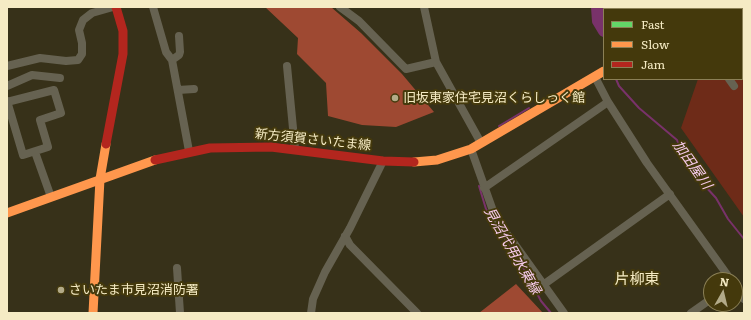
<!DOCTYPE html>
<meta charset="utf-8">
<style>
body{margin:0}
#map{position:relative;width:751px;height:320px;overflow:hidden;background:#373119;font-family:Literata,serif}
canvas{display:block}
.frame{position:absolute;inset:0;border:8px solid #f5ebc4;pointer-events:none}
.legend{position:absolute;left:603px;top:8px;width:140px;height:72px;box-sizing:border-box;background:#44390c;border:1px solid #8b8056;margin:0;padding:5px 7px;list-style:none;font-size:12px;color:#f5ebc4}
.legend li{display:flex;align-items:center;gap:8px;height:20px}
.legend b{width:20px;border:1px solid #8b8056}
.north{position:absolute;left:703px;top:272px;width:40px;height:40px;box-sizing:border-box;background:#44390c;border:1px solid #8b8056;border-radius:50%;rotate:8deg;font-size:11px;font-weight:700;line-height:16px;text-align:center;color:#f5ebc4}
.north::after{content:'';display:block;margin:auto;width:14px;height:18px;background:#b2aa88;clip-path:polygon(50% 0,100% 100%,50% 72%,0 100%)}
</style>
<div id="map">
<canvas width="751" height="320"></canvas>
<div class="frame"></div>
<ul class="legend">
<li><b style="height:5px;background:#63d668"></b>Fast</li>
<li><b style="height:5px;background:#ff974d"></b>Slow</li>
<li><b style="height:5px;background:#b3261e"></b>Jam</li>
</ul>
<div class="north">N</div>
</div>
<script>
const ctx = document.querySelector('canvas').getContext('2d');
ctx.lineJoin = 'round';
function fill(path, color) {
  ctx.fillStyle = color;
  ctx.fill(path, 'evenodd');
}
function poly(rows) {
  const path = new Path2D();
  for (const r of rows) {
    path.moveTo(r[0], r[1]);
    for (let i = 2; i < r.length; i += 2) path.lineTo(r[i], r[i + 1]);
  }
  return path;
}
function strokePath(path, color, width, dash) {
  ctx.strokeStyle = color;
  ctx.lineWidth = width;
  ctx.lineCap = dash ? 'butt' : 'round';
  ctx.setLineDash(dash || []);
  ctx.stroke(path);
}
function label(font, color, halo, rows, align = 'center') {
  ctx.font = font + ' Literata,"Noto Sans JP",serif';
  ctx.lineWidth = 4;
  ctx.setLineDash([]);
  ctx.textBaseline = 'middle';
  ctx.strokeStyle = halo;
  ctx.fillStyle = color;
  for (const [text, x, y, turn = 0] of rows) {
    ctx.save();
    ctx.translate(x, y);
    ctx.rotate((+turn || 0) * Math.PI / 180);
    ctx.textAlign = isNaN(turn) ? turn : align;
    if (halo) ctx.strokeText(text, 0, 0);
    ctx.fillText(text, 0, 0);
    ctx.restore();
  }
}
const green = poly([
 [744,51,744,217,681,128,698,79,742,79,742,52]
]);
const forest = poly([
 [265,7,331,7,361,33,402,74,434,112,396,127,362,125,328,116,326,83,297,54,298,38],
 [516,284,543,313,479,313]
]);
const stream = poly([
 [616,79,619,86,639,108,677,140,682,154,695,175,716,198,728,219,744,239],
 [499,126,529,108],
 [479,186,486,209,493,221],
 [495,225,516,254,541,301,551,313]
]);
const river = poly([
 [597,7,598,21,604,31]
]);
const street = poly([
 [153,7,166,52,172,60],
 [340,7,359,21,406,69,436,62],
 [424,7,436,62,481,143],
 [179,36,180,52,179,55,172,60,189,151],
 [7,66,40,58,66,61,78,60,82,54,82,43,79,30,83,20,92,13,113,7],
 [287,66,295,149],
 [729,79,734,86],
 [7,86,32,75,60,78],
 [178,90,194,89],
 [7,101,23,155,48,147,40,120,61,113,54,90,7,102],
 [608,102,647,163,731,280],
 [471,149,497,222,511,239,564,313],
 [35,152,51,197],
 [484,188,608,102,595,77],
 [345,236,350,245,417,313],
 [177,268,180,313],
 [543,285,670,194],
 [735,285,744,299],
 [311,313,313,299,325,272,350,228,383,161],
 [691,313,711,299]
]);
const fast = poly([
 [713,9,715,7]
]);
const slow = poly([
 [414,162,437,160,471,149,604,71],
 [7,213,155,160],
 [93,313,100,179,106,144]
]);
const jam = poly([
 [106,144,123,54,123,31,116,7],
 [155,160,210,148,271,147,383,161,414,162]
]);
const markers = [
 [395,98,4,"#b2aa88"],
 [61,290,4,"#b2aa88"]
];
const poiNames = [
 ["旧坂東家住宅見沼くらしっく館",403,98],
 ["さいたま市見沼消防署",69,290]
];
const streetNames = [
 ["新方須賀さいたま線",313,140,6]
];
const waterNames = [
 ["加田屋川",692,165,55],
 ["見沼代用水東縁",512,251,60]
];
const quarterNames = [
 ["片柳東",637,280]
];
fill(green, '#6e2b18');
fill(forest, '#9e4932');
strokePath(stream, '#79326a', 2);
strokePath(river, '#79326a', 12);
strokePath(street, '#666251', 8);
strokePath(fast, '#63d668', 9);
strokePath(slow, '#ff974d', 9);
strokePath(jam, '#b3261e', 9);
for (const [x, y, r, color] of markers) {
  const dot = new Path2D();
  dot.arc(x, y, r, 0, 2 * Math.PI);
  ctx.fillStyle = color;
  ctx.fill(dot);
  strokePath(dot, '#44390c', 1.5);
}
label('13px', '#f5ebc4', '#44390c', poiNames, 'left');
label('13px', '#f5ebc4', '#44390c', streetNames);
label('italic 14px', '#f8cced', '#44390c', waterNames);
label('15px', '#f5ebc4', '#44390c', quarterNames);
</script>
